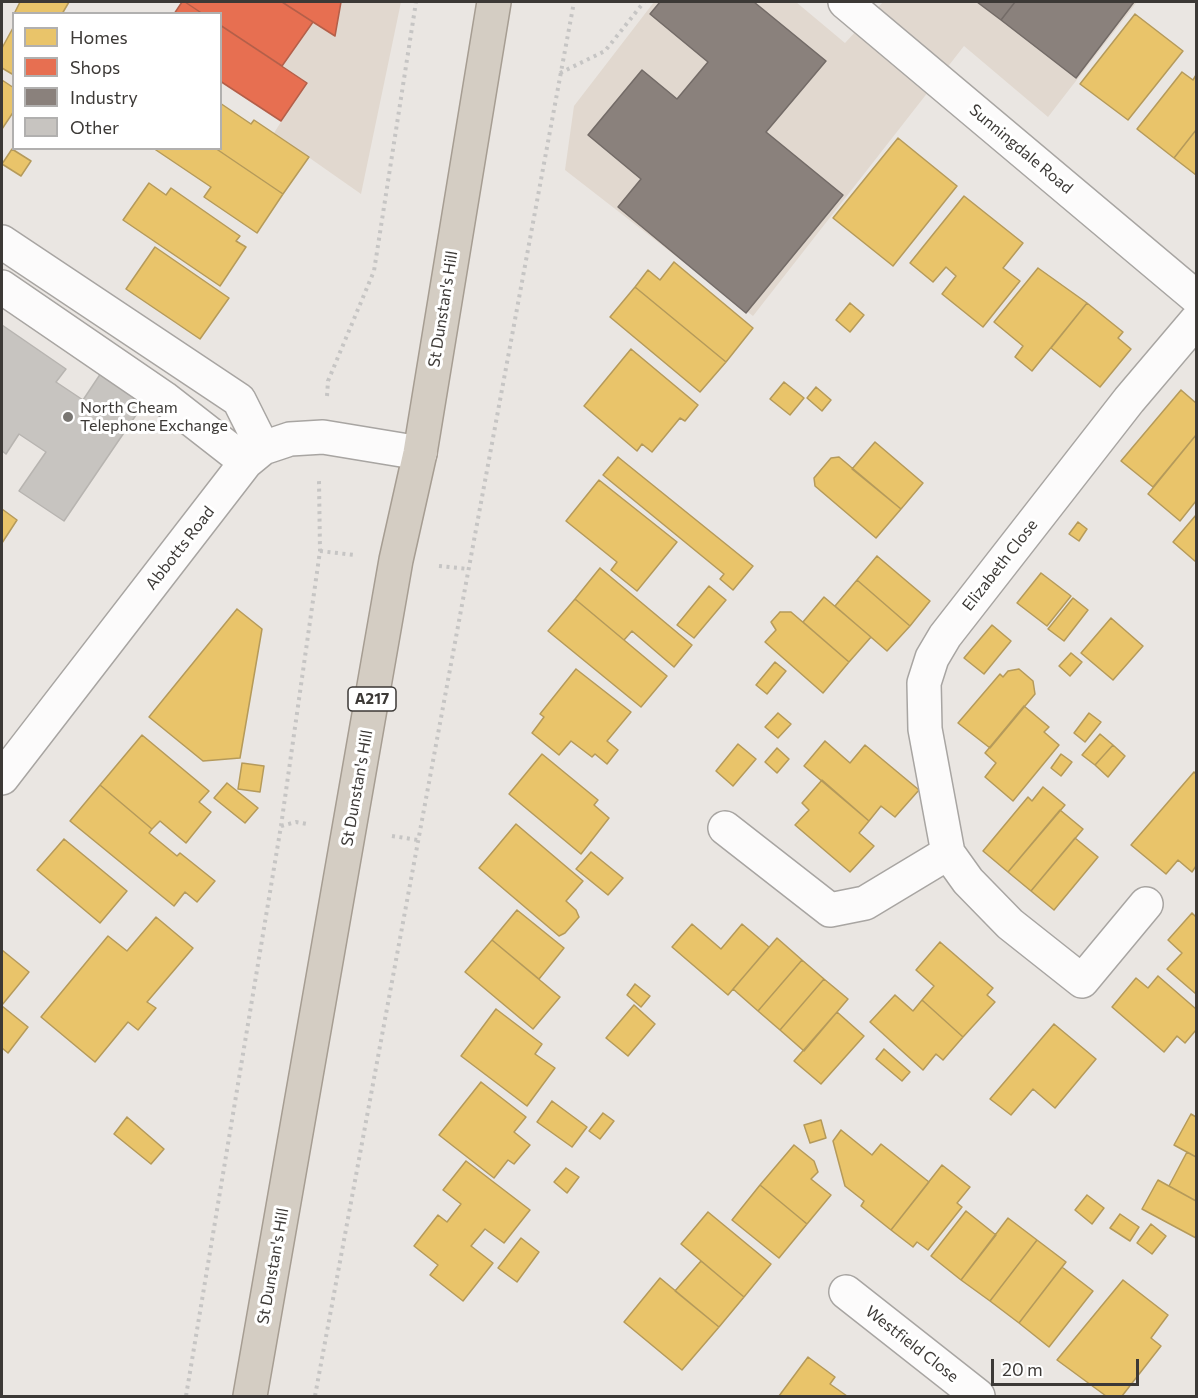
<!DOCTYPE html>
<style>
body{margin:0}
#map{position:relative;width:1198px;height:1398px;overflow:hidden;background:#eae6e2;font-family:Commissioner,sans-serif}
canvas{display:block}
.frame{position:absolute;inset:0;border:3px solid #3c3936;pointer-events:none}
.legend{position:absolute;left:12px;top:12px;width:210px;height:138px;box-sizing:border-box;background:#fff;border:2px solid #b1b0af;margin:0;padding:8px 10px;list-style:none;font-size:18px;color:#3c3936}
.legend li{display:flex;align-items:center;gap:12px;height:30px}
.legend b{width:30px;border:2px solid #b1b0af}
.scale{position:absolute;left:991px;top:1359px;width:148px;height:27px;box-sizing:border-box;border:3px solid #3c3936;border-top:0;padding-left:8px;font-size:18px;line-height:21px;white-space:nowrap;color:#3c3936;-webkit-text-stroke:4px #fff;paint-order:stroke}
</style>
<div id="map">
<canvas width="1198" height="1398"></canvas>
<div class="frame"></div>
<ul class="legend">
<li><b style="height:16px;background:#e9c46a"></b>Homes</li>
<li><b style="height:16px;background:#e76f51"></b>Shops</li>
<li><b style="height:16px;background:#8a817c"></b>Industry</li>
<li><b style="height:16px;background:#c7c4c0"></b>Other</li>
</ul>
<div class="scale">20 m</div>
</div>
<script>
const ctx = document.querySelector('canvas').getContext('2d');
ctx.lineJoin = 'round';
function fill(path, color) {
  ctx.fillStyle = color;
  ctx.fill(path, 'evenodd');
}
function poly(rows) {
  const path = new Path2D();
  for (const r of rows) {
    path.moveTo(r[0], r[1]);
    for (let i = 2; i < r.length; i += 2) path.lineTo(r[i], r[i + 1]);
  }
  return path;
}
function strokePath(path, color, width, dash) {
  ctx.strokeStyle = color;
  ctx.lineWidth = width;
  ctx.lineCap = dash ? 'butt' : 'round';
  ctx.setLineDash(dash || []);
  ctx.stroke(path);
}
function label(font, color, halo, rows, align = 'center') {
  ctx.font = font + ' Commissioner,sans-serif';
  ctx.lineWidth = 6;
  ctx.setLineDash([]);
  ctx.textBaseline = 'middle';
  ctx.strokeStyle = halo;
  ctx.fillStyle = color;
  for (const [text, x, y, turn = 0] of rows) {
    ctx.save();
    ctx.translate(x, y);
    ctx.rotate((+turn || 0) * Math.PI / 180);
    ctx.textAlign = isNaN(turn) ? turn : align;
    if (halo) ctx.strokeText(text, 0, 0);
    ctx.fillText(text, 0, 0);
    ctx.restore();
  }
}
const built = poly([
 [186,2,401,2,361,194,274,133,306,82,221,25,220,14,204,13],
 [654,2,796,2,845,43,883,2,1137,2,1048,117,964,46,753,316,565,170,574,106]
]);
const homes = poly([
 [20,2,69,2,62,14,14,14,20,2],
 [1135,14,1183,51,1128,120,1080,84,1135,14],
 [14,26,14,71,12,74,2,68,2,48,14,26],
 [1182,72,1193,80,1196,75,1196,130,1174,158,1137,129,1182,72],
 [2,80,14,88,14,111,2,129,2,80],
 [220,103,251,124,254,120,309,157,283,194,215,148,220,148,220,103],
 [1196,130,1196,175,1174,158,1196,130],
 [898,138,957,186,893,266,833,218,898,138],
 [153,148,215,148,283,194,257,233,204,197,211,187,153,148],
 [12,149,31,161,21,176,2,164,12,149],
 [149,183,166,195,171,188,240,236,236,241,246,247,220,286,123,220,149,183],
 [964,196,1023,243,1003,268,1020,281,983,327,942,294,956,276,946,267,933,282,910,263,964,196],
 [155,247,229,298,200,339,126,289,155,247],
 [674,262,753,328,726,362,635,287,648,270,660,280,674,262],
 [1038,268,1087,303,1032,371,1015,357,1023,346,994,322,1038,268],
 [635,287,726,362,700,392,610,317,635,287],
 [850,303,864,315,850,332,836,320,850,303],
 [1087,303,1123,332,1118,338,1131,349,1100,387,1051,348,1087,303],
 [631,349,698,405,685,421,680,418,652,452,642,444,637,451,584,406,631,349],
 [784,382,804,398,790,415,770,399,784,382],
 [816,387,831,400,822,411,807,398,816,387],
 [1181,390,1196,403,1196,435,1153,487,1121,461,1181,390],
 [1196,435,1196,501,1180,521,1148,494,1196,435],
 [875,442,923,483,901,509,852,469,875,442],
 [618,457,753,566,733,590,720,579,724,574,603,475,618,457],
 [839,457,901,509,876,538,815,486,814,478,831,458,839,457],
 [599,480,677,542,637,591,611,570,617,562,566,521,599,480],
 [2,509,17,520,2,543,2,509],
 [1196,515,1196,562,1173,542,1196,515],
 [1078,522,1087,529,1079,541,1069,534,1078,522],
 [877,556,930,601,910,626,857,580,877,556],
 [600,568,692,645,674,667,632,631,624,640,575,599,600,568],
 [1041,573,1071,596,1047,626,1017,603,1041,573],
 [857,580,910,626,887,651,835,606,857,580],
 [709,586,726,600,694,638,677,625,709,586],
 [824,597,871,637,849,662,803,622,824,597],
 [1073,598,1088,610,1064,641,1048,629,1073,598],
 [575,599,667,676,641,707,548,631,575,599],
 [237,609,262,629,240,758,203,761,149,717,237,609],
 [780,612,791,612,849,662,823,693,765,642,776,630,771,622,780,612],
 [1111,618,1143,646,1113,680,1081,653,1111,618],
 [992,625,1011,641,984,674,964,658,992,625],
 [1071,653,1082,662,1070,676,1059,666,1071,653],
 [775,662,786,671,767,694,756,685,775,662],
 [576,669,631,712,607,741,618,750,607,764,595,754,592,757,571,741,559,755,532,733,544,717,540,714,576,669],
 [1019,669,1033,681,1035,694,990,748,958,723,1000,674,1003,677,1008,671,1019,669],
 [1024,706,1049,727,1044,732,1059,745,1013,801,985,777,996,763,985,753,1024,706],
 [778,713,791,724,778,738,765,727,778,713],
 [1089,713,1101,722,1085,742,1074,733,1089,713],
 [1100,734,1113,745,1095,765,1082,755,1100,734],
 [142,735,209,791,199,802,211,812,186,843,160,821,152,829,100,785,142,735],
 [825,741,850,763,865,745,919,790,895,817,881,806,869,821,804,766,825,741],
 [738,744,756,759,733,786,716,771,738,744],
 [1113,745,1125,756,1108,777,1095,765,1113,745],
 [777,748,789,759,777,773,765,762,777,748],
 [542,754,598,800,594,805,609,818,581,854,509,794,542,754],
 [1061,754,1072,762,1061,776,1051,768,1061,754],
 [242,763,264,766,260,792,238,789,242,763],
 [1194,772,1196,774,1196,866,1192,872,1178,860,1166,874,1131,845,1194,772],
 [822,780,869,821,859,833,874,846,850,872,795,825,809,810,802,803,822,780],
 [227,783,258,808,245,823,214,798,227,783],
 [100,785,152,829,149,833,177,856,180,853,215,881,197,902,185,892,174,906,70,821,100,785],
 [1043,787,1065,805,1008,872,983,851,1028,797,1032,801,1043,787],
 [1060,810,1083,829,1031,891,1008,872,1060,810],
 [516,824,583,881,566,901,576,910,579,917,565,933,559,936,479,868,516,824],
 [1075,838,1098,857,1054,910,1031,891,1075,838],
 [64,839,127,891,100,923,37,870,64,839],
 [591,852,623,878,608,895,576,869,591,852],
 [517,910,564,948,539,979,492,940,517,910],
 [1192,913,1196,917,1196,994,1167,969,1182,953,1168,940,1192,913],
 [156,917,193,948,147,1002,156,1008,138,1030,128,1022,95,1062,41,1017,108,936,127,951,156,917],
 [692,924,721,949,742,924,769,947,728,995,672,947,692,924],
 [777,938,802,960,758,1011,733,989,777,938],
 [492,940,560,997,533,1029,465,972,492,940],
 [940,942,993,988,987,995,995,1002,963,1037,922,1000,934,986,916,970,940,942],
 [2,950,29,972,2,1005,2,950],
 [802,960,824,979,780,1030,758,1011,802,960],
 [1158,976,1196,1009,1196,1030,1185,1043,1177,1036,1164,1052,1112,1007,1136,978,1148,988,1158,976],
 [824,979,848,999,804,1051,780,1030,824,979],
 [635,984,650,996,641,1007,627,995,635,984],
 [895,995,913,1011,922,1000,963,1037,943,1060,936,1054,923,1070,870,1022,895,995],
 [634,1005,655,1024,628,1056,606,1038,634,1005],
 [2,1006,28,1027,8,1053,2,1048,2,1006],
 [496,1009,542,1044,535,1054,555,1068,527,1106,461,1056,496,1009],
 [837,1012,864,1036,821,1084,794,1061,837,1012],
 [1054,1024,1096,1059,1055,1108,1033,1089,1011,1115,990,1099,1054,1024],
 [884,1049,910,1072,902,1081,876,1059,884,1049],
 [481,1082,526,1117,514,1132,530,1145,514,1164,508,1160,494,1178,439,1135,481,1082],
 [552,1101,587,1127,572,1147,537,1122,552,1101],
 [603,1113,614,1121,600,1139,589,1131,603,1113],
 [1191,1114,1196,1117,1196,1157,1174,1145,1191,1114],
 [127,1117,164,1149,151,1164,114,1134,127,1117],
 [821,1120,826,1138,810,1143,804,1125,821,1120],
 [841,1130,872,1155,881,1144,929,1182,891,1230,861,1206,864,1201,845,1186,833,1141,841,1130],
 [794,1145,814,1161,818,1172,811,1179,831,1195,807,1224,760,1185,794,1145],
 [1187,1152,1196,1157,1196,1201,1169,1186,1187,1152],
 [466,1161,530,1210,504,1243,485,1229,471,1246,493,1263,463,1301,430,1275,438,1265,414,1246,438,1215,447,1222,461,1204,443,1190,466,1161],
 [942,1165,970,1187,957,1203,962,1207,928,1250,917,1242,913,1247,891,1230,942,1165],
 [566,1168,579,1177,567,1193,554,1182,566,1168],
 [1158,1180,1196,1201,1196,1238,1142,1209,1158,1180],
 [760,1185,807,1224,779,1258,732,1220,760,1185],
 [1087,1195,1104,1208,1092,1224,1075,1210,1087,1195],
 [966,1211,996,1235,961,1280,931,1256,966,1211],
 [708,1212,771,1264,744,1297,681,1244,708,1212],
 [1120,1214,1139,1227,1130,1241,1110,1228,1120,1214],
 [1008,1218,1037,1240,990,1301,961,1280,1008,1218],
 [1151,1224,1166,1236,1152,1254,1137,1243,1151,1224],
 [521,1238,539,1252,517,1282,498,1268,521,1238],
 [1037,1240,1066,1262,1019,1323,990,1301,1037,1240],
 [701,1261,744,1297,719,1327,675,1291,701,1261],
 [1062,1267,1093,1291,1049,1347,1019,1323,1062,1267],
 [660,1278,719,1327,682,1370,624,1322,660,1278],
 [1123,1280,1168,1315,1151,1338,1161,1346,1122,1396,1106,1396,1057,1360,1123,1280],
 [808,1357,835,1377,830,1384,847,1396,779,1396,808,1357]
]);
const shops = poly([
 [182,2,185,2,203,14,174,14,182,2],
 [185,2,282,2,313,22,282,66,220,25,220,14,203,14,185,2],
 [282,2,341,2,335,36,313,22,282,2],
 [220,25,307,83,281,121,220,81,220,25]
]);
const industry = poly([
 [660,2,754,2,826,61,766,132,843,195,746,313,618,207,641,179,588,135,642,70,677,99,708,62,650,14,660,2],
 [977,2,1015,2,1001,20,977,2],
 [1015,2,1134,2,1076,78,1001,20,1015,2]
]);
const building = poly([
 [2,325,66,369,56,382,83,400,107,364,151,393,64,521,19,491,46,452,19,434,6,454,2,451,2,325]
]);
const path = poly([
 [560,73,605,51,644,2],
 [327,396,328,381,374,271,416,2],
 [320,551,354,555],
 [439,566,468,569],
 [281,826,296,822,307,824],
 [392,836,418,840],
 [186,1396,281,826,320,551,319,481],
 [315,1396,574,2]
]);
const minor = poly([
 [845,2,1196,297],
 [2,242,239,400,263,448],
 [2,287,164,398,246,462],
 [2,778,246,462,263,448,290,439,323,437,420,453],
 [725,828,830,910,865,903,948,853],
 [1146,904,1082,981,1010,924,968,881,948,853,925,729,924,683,932,658,945,636,1129,400,1196,321],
 [846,1292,978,1396]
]);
const highway = poly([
 [250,1396,396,560,420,453,494,2]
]);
const markers = [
 [68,417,6,"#797672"]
];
const shields = [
 [372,699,48]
];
const shieldNames = [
 ["A217",372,699]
];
const streetNames = [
 ["Sunningdale Road",1021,149,40],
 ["St Dunstan's Hill",443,309,-81],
 ["Abbotts Road",180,548,-52],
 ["Elizabeth Close",1000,565,-52],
 ["St Dunstan's Hill",357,788,-80],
 ["St Dunstan's Hill",273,1266,-80],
 ["Westfield Close",912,1344,38]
];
const poiNames = [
 ["North Cheam",80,408],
 ["Telephone Exchange",80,426]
];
fill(built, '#e1d8cf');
fill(homes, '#e9c46a');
strokePath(homes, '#b59a5a', 1.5);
fill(shops, '#e76f51');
strokePath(shops, '#b45f49', 1.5);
fill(industry, '#8a817c');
strokePath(industry, '#736b67', 1.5);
fill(building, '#c7c4c0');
strokePath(building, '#b7b4b0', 1.5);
strokePath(minor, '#a8a5a2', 36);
strokePath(highway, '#a69d92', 36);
strokePath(path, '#c6c5c4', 4, [3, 4.5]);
strokePath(minor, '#fcfbfb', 33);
strokePath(highway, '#d4cdc3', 33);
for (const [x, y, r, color] of markers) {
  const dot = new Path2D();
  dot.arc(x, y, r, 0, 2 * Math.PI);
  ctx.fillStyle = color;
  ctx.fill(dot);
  strokePath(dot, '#fff', 2);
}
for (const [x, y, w] of shields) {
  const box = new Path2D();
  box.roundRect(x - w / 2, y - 12, w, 24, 4.5);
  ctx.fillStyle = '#fff';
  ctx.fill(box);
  strokePath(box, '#3c3936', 1.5);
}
label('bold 15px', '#3c3936', null, shieldNames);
label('16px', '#3c3936', '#fff', streetNames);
label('16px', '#3c3936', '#fff', poiNames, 'left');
</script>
